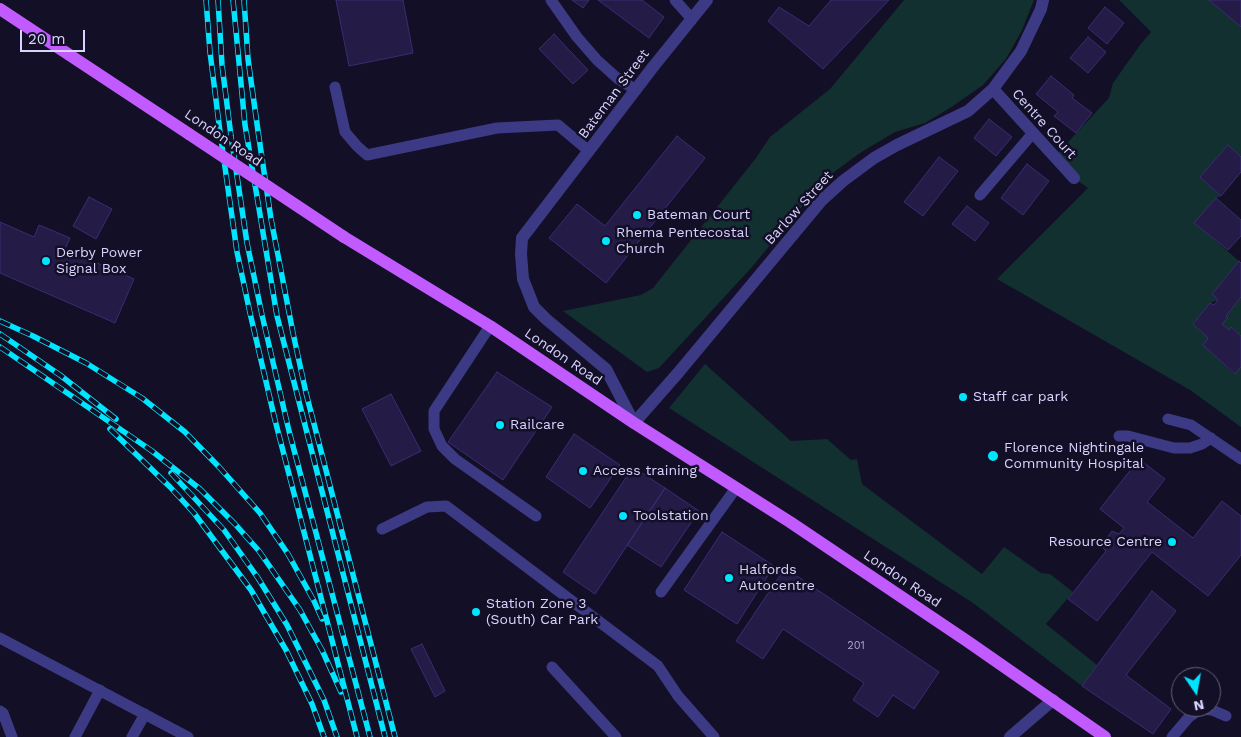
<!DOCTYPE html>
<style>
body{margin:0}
#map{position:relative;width:1241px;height:737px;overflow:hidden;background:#130f26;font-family:"Work Sans",sans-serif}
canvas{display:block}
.north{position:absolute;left:1171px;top:667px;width:50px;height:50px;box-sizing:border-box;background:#130f26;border:1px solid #625e7d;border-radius:50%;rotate:168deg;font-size:14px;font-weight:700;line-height:20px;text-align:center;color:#d9d4ff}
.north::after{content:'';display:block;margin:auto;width:18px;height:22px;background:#00e5ff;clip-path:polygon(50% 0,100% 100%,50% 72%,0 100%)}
.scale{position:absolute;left:20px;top:30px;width:65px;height:22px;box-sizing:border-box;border:2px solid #d9d4ff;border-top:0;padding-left:6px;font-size:15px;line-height:18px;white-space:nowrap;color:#d9d4ff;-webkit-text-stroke:4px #130f26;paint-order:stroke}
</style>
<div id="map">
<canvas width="1241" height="737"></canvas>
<div class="north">N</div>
<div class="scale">20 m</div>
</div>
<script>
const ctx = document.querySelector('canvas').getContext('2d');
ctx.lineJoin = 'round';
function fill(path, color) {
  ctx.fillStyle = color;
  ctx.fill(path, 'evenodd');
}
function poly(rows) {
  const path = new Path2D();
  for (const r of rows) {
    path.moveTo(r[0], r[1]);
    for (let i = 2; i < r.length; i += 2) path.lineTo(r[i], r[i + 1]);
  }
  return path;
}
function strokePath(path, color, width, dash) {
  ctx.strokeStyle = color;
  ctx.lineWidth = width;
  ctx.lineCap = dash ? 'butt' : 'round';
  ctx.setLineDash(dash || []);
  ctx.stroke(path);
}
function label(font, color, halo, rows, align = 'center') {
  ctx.font = font + ' "Work Sans",sans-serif';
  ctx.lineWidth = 5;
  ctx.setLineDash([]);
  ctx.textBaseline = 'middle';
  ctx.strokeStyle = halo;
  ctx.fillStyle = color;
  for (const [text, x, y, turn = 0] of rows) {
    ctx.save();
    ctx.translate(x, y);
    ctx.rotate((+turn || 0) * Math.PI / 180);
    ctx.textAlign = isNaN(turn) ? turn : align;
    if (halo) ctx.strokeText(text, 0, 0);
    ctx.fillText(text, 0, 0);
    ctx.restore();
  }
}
const green = poly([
 [904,0,1034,0,1022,30,1006,59,983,85,953,106,925,123,895,132,860,153,826,178,752,267,659,368,647,372,563,311,641,295,653,288,756,158,770,137,830,89],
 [1119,0,1210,0,1241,25,1241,157,1228,145,1200,177,1221,196,1216,198,1195,223,1239,261,1212,294,1218,300,1210,303,1193,324,1208,338,1203,345,1234,374,1241,367,1241,427,1190,390,997,279,1088,188,1074,178,1056,155,1109,98,1113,83,1140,45,1151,32],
 [1241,297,1241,336,1232,327,1229,330,1222,324,1227,318,1226,316],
 [705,364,791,441,827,439,851,460,857,459,862,484,982,574,1004,547,1041,573,1050,574,1073,592,1046,624,1097,665,1082,686,973,603,669,408]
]);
const building = poly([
 [336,0,403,0,413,53,349,66,336,0],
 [572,0,589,0,583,8,572,0],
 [598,0,642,0,664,17,649,38,598,0],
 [831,0,889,0,823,69,768,21,779,7,809,26,831,0],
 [1209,0,1241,0,1241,27,1209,0],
 [1105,7,1124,23,1107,44,1088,28,1105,7],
 [554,34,588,70,573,84,539,49,554,34],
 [1088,37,1106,52,1088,73,1070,58,1088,37],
 [1051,76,1074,95,1072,98,1092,113,1076,133,1054,116,1058,112,1036,94,1051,76],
 [989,119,1012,137,996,156,974,138,989,119],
 [677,136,705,158,606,283,549,238,577,204,605,226,677,136],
 [1228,145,1241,157,1241,172,1221,196,1200,177,1228,145],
 [939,157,958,171,923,216,904,202,939,157],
 [1027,164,1049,181,1023,215,1001,198,1027,164],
 [89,197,112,209,96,239,73,226,89,197],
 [1216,198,1241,220,1241,236,1228,250,1194,223,1216,198],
 [967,206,989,223,975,241,952,224,967,206],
 [0,222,34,237,39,225,70,238,65,249,134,279,115,323,0,273,0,222],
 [1239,261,1241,263,1241,297,1226,316,1228,318,1222,324,1229,330,1231,327,1241,336,1241,367,1235,374,1203,345,1208,338,1193,324,1210,303,1214,305,1218,300,1212,294,1239,261],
 [497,372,552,407,503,480,448,442,497,372],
 [391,394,421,451,391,466,362,409,391,394],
 [574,434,620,465,590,508,546,477,574,434],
 [1139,459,1165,479,1147,502,1193,538,1222,501,1241,516,1241,555,1208,596,1152,552,1097,621,1068,599,1106,551,1101,546,1112,531,1119,534,1124,528,1100,509,1139,459],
 [633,467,665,488,595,594,563,572,633,467],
 [665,488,699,511,661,567,627,545,665,488],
 [722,532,774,566,737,624,684,590,722,532],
 [785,568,939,672,914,709,893,695,878,717,853,700,864,683,783,629,763,659,736,641,785,568],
 [1152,591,1176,611,1126,675,1171,709,1153,734,1082,686,1152,591],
 [422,644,445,691,435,697,411,649,422,644]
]);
const service = poly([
 [551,0,577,37,597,60,617,78,636,90],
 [675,0,692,19],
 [335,87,345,132,357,146,367,155,497,128,558,125,589,151],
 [980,195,1033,133],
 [490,326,434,411,434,429,442,446,455,459,536,516],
 [1168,419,1191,425,1241,459],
 [1119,436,1128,436,1174,448,1190,448,1202,444,1211,438],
 [382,529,427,507,446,506,658,666,678,696,714,737],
 [661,592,736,488],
 [0,638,188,737],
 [552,667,616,737],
 [0,711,3,713,12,737],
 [75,737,100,690],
 [132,737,145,714],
 [1172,737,1189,717,1200,709,1212,710,1226,716]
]);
const minor = poly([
 [993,89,1074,178],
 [634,423,678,373,822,200,843,181,874,158,897,145,968,111,993,89,1021,51,1041,9,1043,0],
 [1010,737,1053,700]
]);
const tertiary = poly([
 [634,423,606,369,546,319,534,307,523,279,521,254,522,238,653,67,707,0]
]);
const primary = poly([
 [0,9,189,134],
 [344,237,490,326,634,423,790,522,967,641,1105,737]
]);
const rail = poly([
 [206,0,210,52,220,132,237,252,250,313,275,420,357,737],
 [218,0,222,65,231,136,247,243,262,315,289,431,370,737],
 [233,0,245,125,277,316,385,737],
 [244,0,248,59,258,131,271,219,293,333,306,393,395,737],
 [0,321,33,336,86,363,142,398,185,432,220,468,260,513,288,554,314,601,322,619],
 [0,334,60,375,116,419],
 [0,347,152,451,200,489,235,524,259,551,300,610,322,650,341,692],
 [110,429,170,487,194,513,251,590,286,650,312,704,324,737],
 [171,473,224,530,258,578,287,625,324,700,337,737]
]);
const primaryBridge = poly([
 [189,134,344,237]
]);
const markers = [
 [637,215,5,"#00e5ff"],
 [606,241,5,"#00e5ff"],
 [46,261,5,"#00e5ff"],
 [963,397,5,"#00e5ff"],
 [500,425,5,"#00e5ff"],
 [993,456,6,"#00e5ff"],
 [583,471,5,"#00e5ff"],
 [623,516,5,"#00e5ff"],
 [1172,542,5,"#00e5ff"],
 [729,578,5,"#00e5ff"],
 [476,612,5,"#00e5ff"]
];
const numberNames = [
 ["201",856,646]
];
const streetNames = [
 ["Bateman Street",614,94,-53],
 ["Centre Court",1044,124,48],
 ["London Road",223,138,34],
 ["Barlow Street",799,208,-48],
 ["London Road",563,357,34],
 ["London Road",902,579,34]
];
const poiNames = [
 ["Bateman Court",647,215],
 ["Rhema Pentecostal",616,233],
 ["Church",616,249],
 ["Derby Power",56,253],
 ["Signal Box",56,269],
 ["Staff car park",973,397],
 ["Railcare",510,425],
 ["Florence Nightingale",1004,448],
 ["Community Hospital",1004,464],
 ["Access training",593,471],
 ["Toolstation",633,516],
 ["Resource Centre",1162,542,"right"],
 ["Halfords",739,570],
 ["Autocentre",739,586],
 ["Station Zone 3",486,604],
 ["(South) Car Park",486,620]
];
fill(green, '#12302f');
fill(building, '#241b47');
strokePath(building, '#3b2d73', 1);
strokePath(service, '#3d3a85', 11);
strokePath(minor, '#3d3a85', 12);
strokePath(tertiary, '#3d3a85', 12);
strokePath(primary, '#c25bff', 12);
strokePath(rail, '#00e5ff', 5.5);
strokePath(rail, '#130f26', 4, [11]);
strokePath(primaryBridge, '#c25bff', 12);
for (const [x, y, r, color] of markers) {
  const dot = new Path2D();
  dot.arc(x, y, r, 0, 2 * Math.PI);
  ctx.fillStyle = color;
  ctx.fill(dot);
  strokePath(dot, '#130f26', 2);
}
label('11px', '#aca6d1', null, numberNames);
label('14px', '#d9d4ff', '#130f26', streetNames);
label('14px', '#d9d4ff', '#130f26', poiNames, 'left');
</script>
